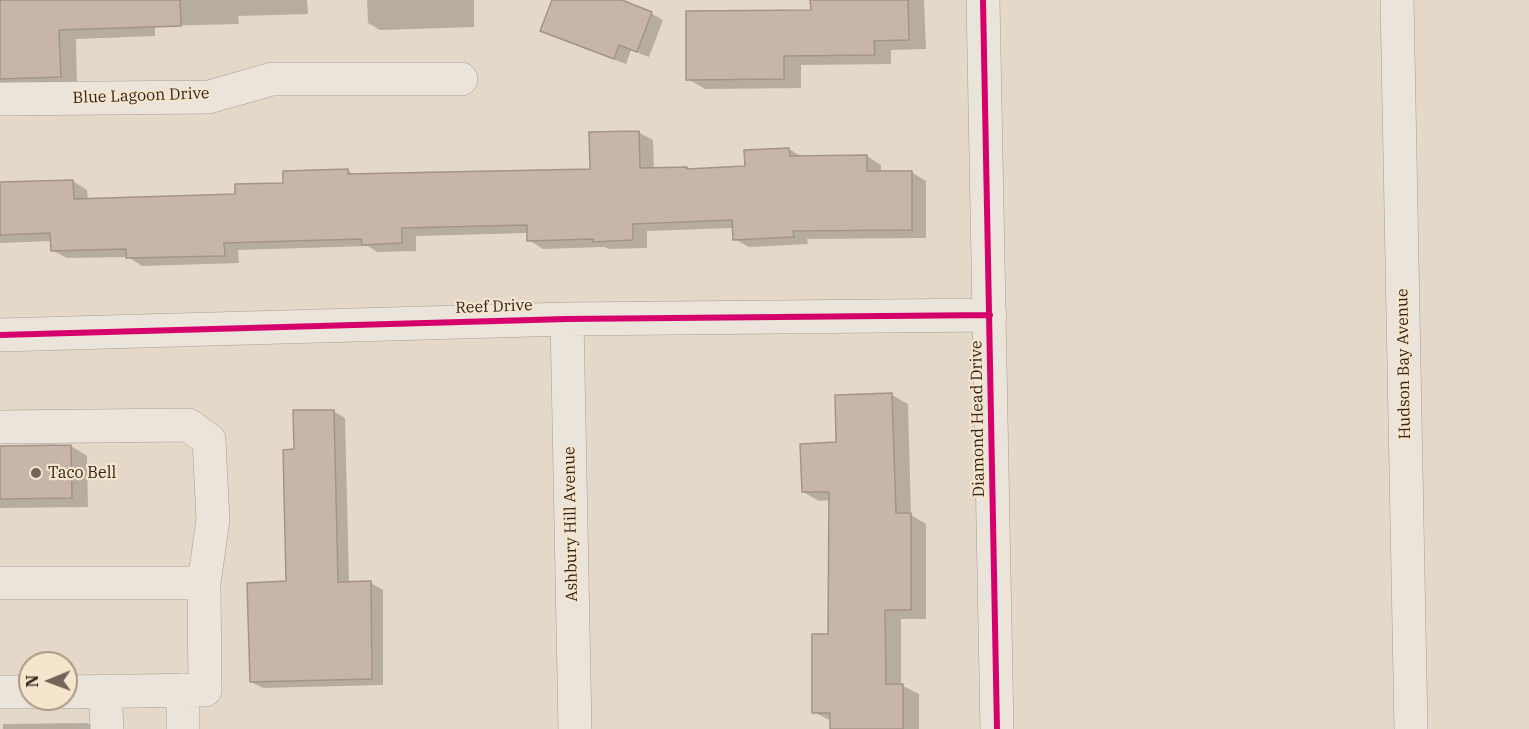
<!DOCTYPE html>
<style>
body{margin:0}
#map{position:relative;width:1529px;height:729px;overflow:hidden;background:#e4d8c8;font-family:"IBM Plex Serif",serif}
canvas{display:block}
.north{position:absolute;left:18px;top:651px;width:60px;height:60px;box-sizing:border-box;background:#f6e5cd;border:2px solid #a99886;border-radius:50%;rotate:269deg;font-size:16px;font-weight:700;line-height:24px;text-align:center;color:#36241b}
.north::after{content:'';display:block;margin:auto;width:21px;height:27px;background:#736358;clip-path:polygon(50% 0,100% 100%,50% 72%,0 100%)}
</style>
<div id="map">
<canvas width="1529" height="729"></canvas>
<div class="north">N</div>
</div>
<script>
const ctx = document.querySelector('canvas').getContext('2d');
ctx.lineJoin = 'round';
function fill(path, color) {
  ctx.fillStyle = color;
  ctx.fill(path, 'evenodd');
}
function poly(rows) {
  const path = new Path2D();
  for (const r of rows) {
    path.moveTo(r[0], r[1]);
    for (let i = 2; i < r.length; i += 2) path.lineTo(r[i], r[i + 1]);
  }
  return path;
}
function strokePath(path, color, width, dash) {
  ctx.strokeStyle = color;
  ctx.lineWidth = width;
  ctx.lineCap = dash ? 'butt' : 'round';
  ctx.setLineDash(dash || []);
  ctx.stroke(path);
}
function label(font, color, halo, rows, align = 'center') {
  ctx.font = font + ' "IBM Plex Serif",serif';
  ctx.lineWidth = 4.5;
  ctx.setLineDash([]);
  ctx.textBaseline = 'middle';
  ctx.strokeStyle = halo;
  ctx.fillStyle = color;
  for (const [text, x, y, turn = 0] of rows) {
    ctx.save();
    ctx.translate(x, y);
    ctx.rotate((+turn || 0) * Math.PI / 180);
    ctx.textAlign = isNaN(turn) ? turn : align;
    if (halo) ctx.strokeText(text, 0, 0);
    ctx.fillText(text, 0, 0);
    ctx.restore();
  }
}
const shadow = poly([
 [0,0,307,0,308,14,238,16,239,24,155,26,155,36,76,39,77,86,0,88],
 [367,0,474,0,474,27,380,30,368,23],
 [554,0,617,0,651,13,663,20,649,57,631,50,626,64,554,37,542,30],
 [812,0,924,0,926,49,891,50,891,64,801,65,801,88,705,89,688,79,812,12],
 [638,132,653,140,654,170,689,170,747,168,789,149,802,157,867,156,881,165,881,172,911,172,926,181,926,238,807,239,808,244,749,247,734,239,734,228,647,231,647,248,609,249,604,247,543,249,529,240,529,233,416,236,416,251,377,252,368,246,238,250,239,263,142,266,128,257,67,258,52,250,52,241,0,243,0,184,73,181,87,190,88,200,236,196,347,170,357,176,592,170],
 [892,395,908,404,911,515,926,524,926,619,901,619,901,685,919,694,919,729,832,729,831,721,814,712,830,636,830,500,819,501,803,492,838,444,836,396],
 [333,411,345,418,349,583,371,583,383,590,383,685,263,688,251,682,288,582,296,451],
 [0,446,71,446,87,456,88,507,0,508],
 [87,723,97,729,3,729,3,724]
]);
const building = poly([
 [0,0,180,0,181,26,59,30,61,77,0,79,0,0],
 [552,0,622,0,652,12,637,52,619,45,614,59,540,31,552,0],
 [810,0,908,0,909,40,874,41,875,55,784,56,784,79,686,80,686,11,811,10,810,0],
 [639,131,640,168,687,167,687,169,745,166,744,150,789,148,790,156,867,155,867,171,912,171,912,230,793,231,794,237,733,240,732,220,633,224,633,240,593,242,593,239,527,241,527,225,402,228,402,243,362,245,361,239,224,243,225,256,126,258,126,249,51,251,50,233,0,235,0,182,73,180,74,199,235,194,235,184,283,183,283,171,348,169,348,174,590,169,589,132,639,131],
 [892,393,896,513,911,513,911,610,885,610,886,684,903,684,903,729,830,729,830,713,812,713,812,634,828,634,829,492,802,492,800,444,836,442,835,395,892,393],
 [293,410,334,410,338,582,371,581,372,679,250,682,247,583,286,581,283,450,294,449,293,410],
 [71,445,72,498,0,499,0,446,71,445]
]);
const minor = poly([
 [983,0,997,729],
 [1397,0,1411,729],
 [0,99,209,97,272,79,461,79],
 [567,319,575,729],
 [0,335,567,319,990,315],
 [0,427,188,425,209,440,213,520,204,583],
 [0,583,204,583,205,690,66,692],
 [183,690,183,729],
 [105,691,107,729],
 [0,692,30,692]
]);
const cycleway = poly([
 [983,0,997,729],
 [0,335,567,319,990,315]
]);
const markers = [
 [36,473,6,"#736358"]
];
const streetNames = [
 ["Blue Lagoon Drive",141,96,-2],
 ["Reef Drive",494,307,-2],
 ["Hudson Bay Avenue",1404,364,-91],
 ["Diamond Head Drive",978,419,-91],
 ["Ashbury Hill Avenue",571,524,-91]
];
const poiNames = [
 ["Taco Bell",48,473]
];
fill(shadow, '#0003');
fill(building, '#c7b5a9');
strokePath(building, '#a49388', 1.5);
strokePath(minor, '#a99d92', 34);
strokePath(minor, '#ebe4db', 33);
strokePath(cycleway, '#d6006c', 6);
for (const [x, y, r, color] of markers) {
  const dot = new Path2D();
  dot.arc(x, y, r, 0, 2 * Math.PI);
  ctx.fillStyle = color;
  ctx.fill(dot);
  strokePath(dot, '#f6e5cd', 2);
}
label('16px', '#36241b', '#f6e5cd', streetNames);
label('16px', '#36241b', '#f6e5cd', poiNames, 'left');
</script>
